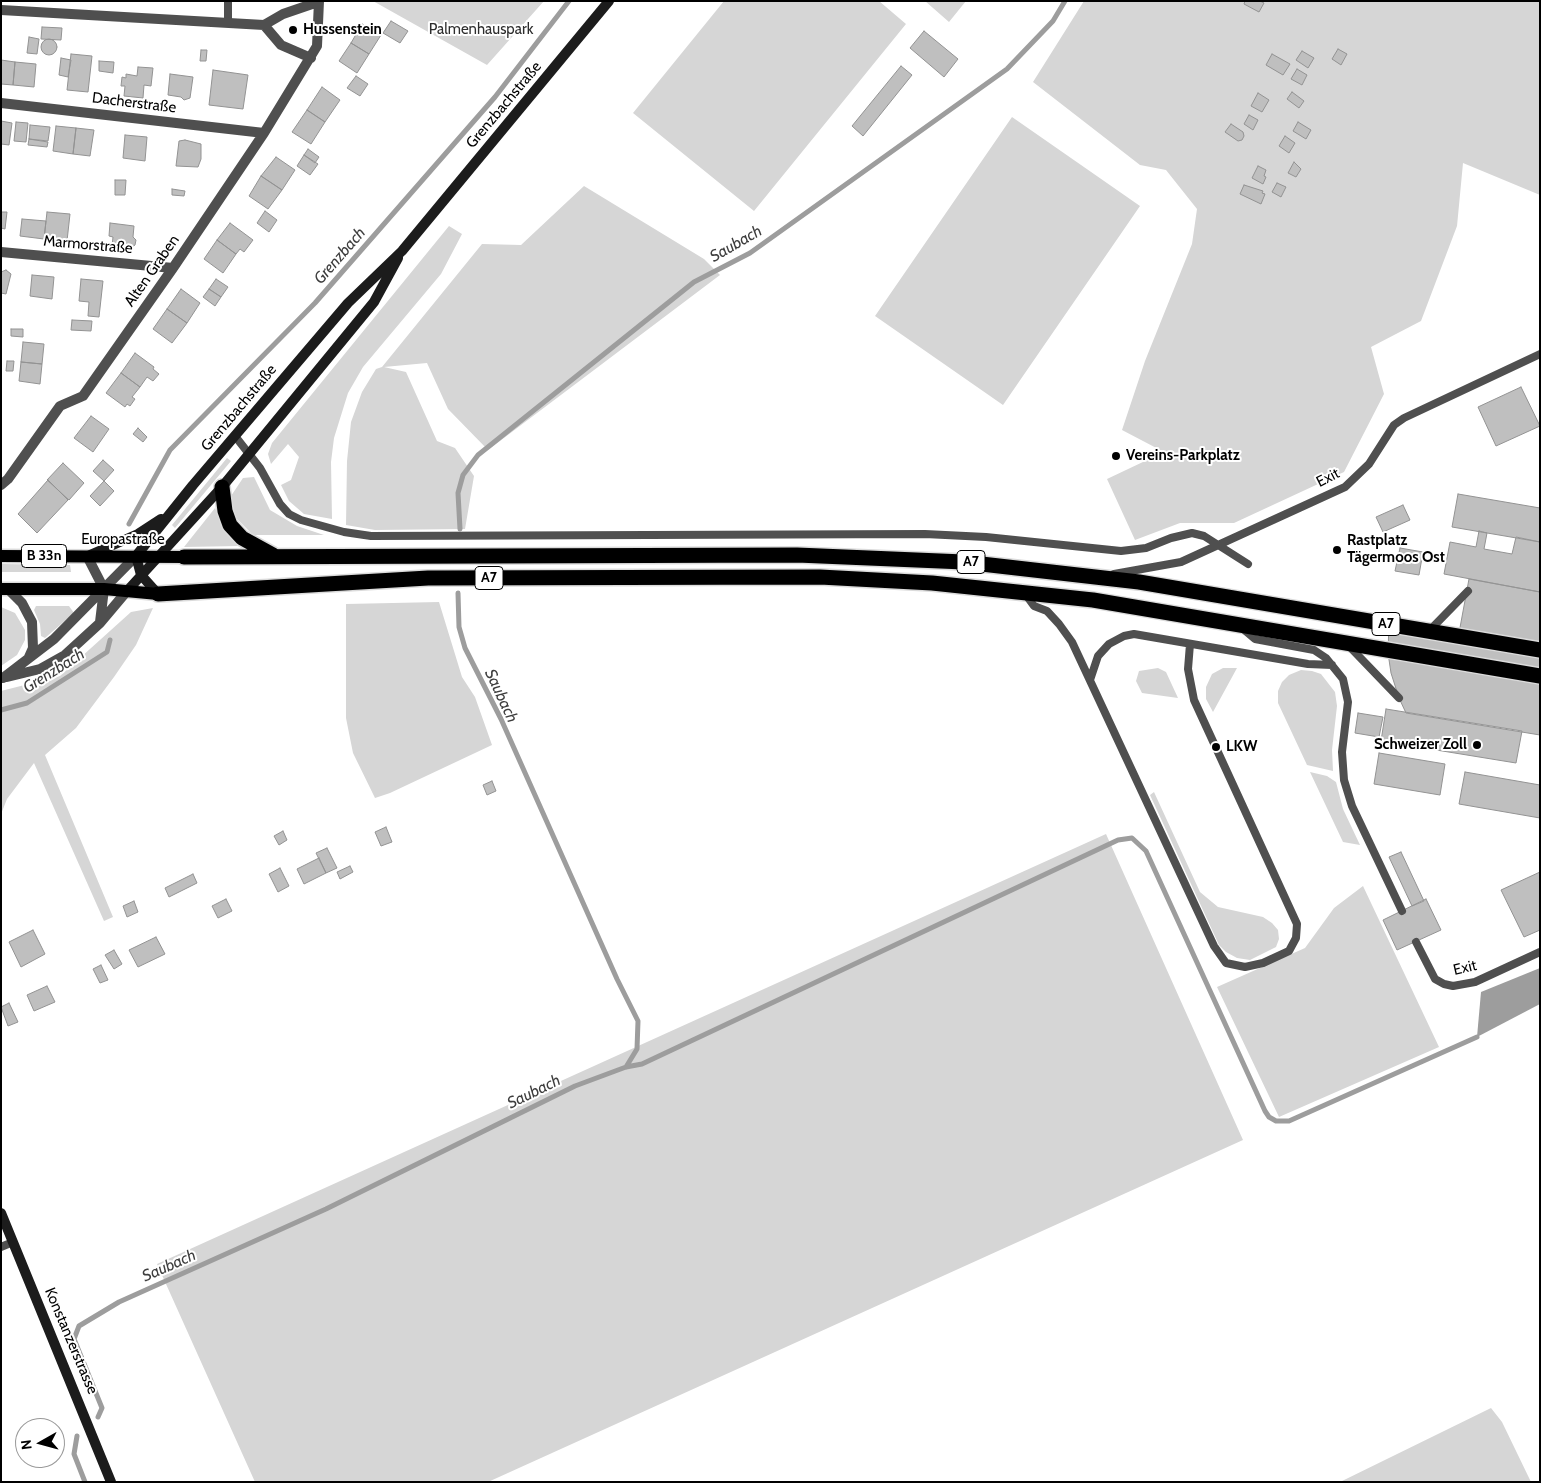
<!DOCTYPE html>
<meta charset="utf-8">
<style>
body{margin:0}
#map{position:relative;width:1541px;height:1483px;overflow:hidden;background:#fff;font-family:Cabin,sans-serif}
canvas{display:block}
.frame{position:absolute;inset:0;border:2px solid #000;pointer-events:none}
.north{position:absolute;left:15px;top:1418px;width:50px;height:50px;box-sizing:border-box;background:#fff;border:1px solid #999;border-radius:50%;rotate:263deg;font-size:14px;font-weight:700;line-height:20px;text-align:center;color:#000}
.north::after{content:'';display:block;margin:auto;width:18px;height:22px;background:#000;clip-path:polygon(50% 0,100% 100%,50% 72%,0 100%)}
</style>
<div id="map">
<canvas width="1541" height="1483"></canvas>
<div class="frame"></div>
<div class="north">N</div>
</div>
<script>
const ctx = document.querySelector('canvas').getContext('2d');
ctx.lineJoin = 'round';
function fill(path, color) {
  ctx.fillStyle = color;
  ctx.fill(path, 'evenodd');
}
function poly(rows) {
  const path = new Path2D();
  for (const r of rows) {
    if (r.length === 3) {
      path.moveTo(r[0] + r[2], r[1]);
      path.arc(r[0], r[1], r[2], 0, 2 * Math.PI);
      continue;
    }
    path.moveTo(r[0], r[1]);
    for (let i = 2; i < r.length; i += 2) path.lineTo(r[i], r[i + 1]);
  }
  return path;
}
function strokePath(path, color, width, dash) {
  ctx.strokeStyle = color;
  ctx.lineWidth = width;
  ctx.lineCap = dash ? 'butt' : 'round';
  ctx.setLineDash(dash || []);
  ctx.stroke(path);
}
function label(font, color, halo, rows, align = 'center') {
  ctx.font = font + ' Cabin,sans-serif';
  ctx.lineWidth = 4;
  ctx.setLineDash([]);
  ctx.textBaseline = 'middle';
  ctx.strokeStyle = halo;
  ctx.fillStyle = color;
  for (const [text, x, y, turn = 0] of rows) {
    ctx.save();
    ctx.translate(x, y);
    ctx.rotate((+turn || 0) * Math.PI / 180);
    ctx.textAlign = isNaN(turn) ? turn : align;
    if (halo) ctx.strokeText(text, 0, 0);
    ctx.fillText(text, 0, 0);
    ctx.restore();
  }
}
const green = poly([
 [373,1,544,1,487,65],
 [724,1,879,1,906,24,754,211,633,113],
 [925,1,966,1,949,22],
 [1084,1,1540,1,1540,195,1463,163,1457,226,1421,321,1371,347,1384,394,1344,472,1234,523,1180,523,1135,540,1107,479,1164,452,1122,430,1145,361,1192,244,1197,209,1166,170,1140,165,1033,82],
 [1012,117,1140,206,1003,405,875,316],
 [584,186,704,259,720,275,488,450,448,409,427,363,384,367,406,372,437,441,455,448,474,476,465,529,375,530,346,525,347,461,351,422,362,392,376,369,382,367,482,244,521,245],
 [449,226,462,234,441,274,363,367,348,393,334,438,331,462,332,519,304,514,289,501,281,485,291,480,299,457,288,444,271,464,268,454,272,443],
 [227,458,231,461,175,528,172,525],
 [254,477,270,510,297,526,324,535,253,535,235,517,231,496,243,478],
 [215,508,225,531,238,546,184,547],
 [1,564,70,565,71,572,1,572],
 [439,602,462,677,475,697,492,745,390,793,375,798,353,753,346,718,346,604],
 [36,606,69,606,74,613,45,638,41,636,40,624,34,610],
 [1,607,15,613,25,630,25,640,17,655,1,666],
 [153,608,136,645,114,677,76,728,45,755,113,917,104,921,34,763,7,799,1,814,1,691,60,676,131,612],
 [1158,668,1166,672,1178,698,1142,693,1136,681,1139,671],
 [1223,668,1237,668,1213,712,1206,699,1206,687,1212,674],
 [1301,670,1312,671,1321,674,1335,692,1337,706,1332,750,1333,771,1307,765,1278,703,1278,691,1282,682,1289,675],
 [1310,772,1327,776,1336,782,1343,809,1360,845,1343,842],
 [1154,792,1200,892,1218,907,1263,917,1272,923,1278,930,1279,939,1276,947,1250,960,1237,958,1226,952,1219,945,1150,795],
 [1106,834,1243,1140,488,1482,255,1482,157,1264],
 [1363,886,1439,1047,1279,1117,1217,987,1305,948,1334,908],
 [1491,1408,1502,1422,1531,1482,1340,1482]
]);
const water = poly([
 [1540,968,1540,1004,1477,1037,1481,992]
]);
const stream = poly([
 [129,524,170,450,315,303,495,97,569,1],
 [460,529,458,493,463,475,478,455,694,282,750,253,1007,69,1053,21,1065,1],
 [458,593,459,627,465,648,501,719,617,979,638,1021,637,1049,626,1067],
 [1,710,27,703,107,652,110,640],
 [98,1417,102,1408,74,1339,79,1326,119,1302,326,1209,575,1086,626,1067,642,1064,1118,840,1132,838,1146,851,1265,1111,1269,1117,1276,1121,1289,1121,1477,1037],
 [77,1436,74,1454,85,1482]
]);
const building = poly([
 [1245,1,1260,1,1264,3,1259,12,1244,4,1245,1],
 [391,21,408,31,400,43,383,33,391,21],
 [362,24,381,35,369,54,351,43,362,24],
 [42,27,62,28,61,40,41,39,42,27],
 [924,31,958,59,944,77,910,48,924,31],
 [29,37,39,39,37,54,27,53,29,37],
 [49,47,8],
 [351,43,369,54,357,73,339,61,351,43],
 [1338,49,1347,54,1341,65,1332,59,1338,49],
 [201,50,207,50,206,61,200,61,201,50],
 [1302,51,1314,58,1308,68,1296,60,1302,51],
 [71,54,92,56,88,92,67,90,71,54],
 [1272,54,1290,64,1283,75,1266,65,1272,54],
 [61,58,71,60,68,77,59,75,61,58],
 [1,60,15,62,13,85,1,84,1,60],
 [99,61,114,62,113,73,99,71,99,61],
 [15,62,36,64,34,87,13,85,15,62],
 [901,66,912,75,863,136,852,126,901,66],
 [138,67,153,68,151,86,144,85,143,98,124,96,125,86,121,86,122,77,126,78,126,74,137,76,138,67],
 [1297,69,1307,75,1302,85,1291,79,1297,69],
 [213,70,248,75,243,109,209,105,213,70],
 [170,74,193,77,190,98,184,100,181,97,168,95,170,74],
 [356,76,368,84,360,96,347,88,356,76],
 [322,87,340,100,325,122,307,110,322,87],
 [1292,92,1304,101,1299,108,1287,99,1292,92],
 [1258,93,1269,100,1262,112,1251,106,1258,93],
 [307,110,325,122,311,144,292,132,307,110],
 [1249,115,1258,120,1253,130,1244,124,1249,115],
 [1,121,12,123,9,145,1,144,1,121],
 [16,122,28,123,26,142,14,141,16,122],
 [1298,122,1311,130,1306,139,1293,131,1298,122],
 [1231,124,1243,132,1244,136,1242,140,1238,141,1225,132,1231,124],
 [30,125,50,127,48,141,29,139,30,125],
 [56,126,76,128,73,154,53,151,56,126],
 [76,128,94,130,90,156,73,154,76,128],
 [125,135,147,137,145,161,123,158,125,135],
 [1285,136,1295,143,1289,153,1279,146,1285,136],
 [29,139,48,142,47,147,28,145,29,139],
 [185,140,201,144,201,159,198,167,176,166,179,141,185,140],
 [308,149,319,157,315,163,304,155,308,149],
 [304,155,318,164,310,175,297,166,304,155],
 [276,157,295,170,282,190,261,176,276,157],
 [1294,162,1301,169,1296,177,1288,173,1294,162],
 [1258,166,1266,170,1264,176,1266,177,1263,184,1252,178,1258,166],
 [261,176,282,190,268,209,249,196,261,176],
 [115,180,126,180,125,195,115,195,115,180],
 [1277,183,1286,187,1281,197,1272,192,1277,183],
 [1244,185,1263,191,1262,193,1265,194,1261,204,1240,194,1244,185],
 [172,189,185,191,184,196,172,195,172,189],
 [265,211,277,220,269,232,257,223,265,211],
 [1,212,7,212,5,229,1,228,1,212],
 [47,212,70,214,67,241,44,239,47,212],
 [22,219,46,221,44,239,20,236,22,219],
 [110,223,134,226,133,237,136,240,135,245,131,248,112,246,113,237,109,236,110,223],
 [230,223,253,240,244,252,240,249,236,254,217,240,230,223],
 [217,240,236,254,223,273,204,259,217,240],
 [6,270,11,274,6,294,1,293,1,272,6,270],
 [32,275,54,277,52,299,30,296,32,275],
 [81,279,103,281,99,317,88,316,89,302,79,301,81,279],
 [216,279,228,287,221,297,209,289,216,279],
 [181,289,200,303,187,323,167,309,181,289],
 [209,289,221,297,215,306,203,297,209,289],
 [167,309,187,323,172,343,153,329,167,309],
 [72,320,92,321,91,331,71,330,72,320],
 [11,329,23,329,23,337,11,336,11,329],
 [23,342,44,344,42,364,21,362,23,342],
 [135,353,154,367,153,369,159,374,153,381,147,377,140,387,121,373,135,353],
 [7,361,14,361,13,371,6,371,7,361],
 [21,362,42,364,40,384,19,381,21,362],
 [121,373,140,387,132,397,135,399,130,406,127,404,125,407,106,393,121,373],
 [1521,387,1540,426,1496,446,1478,407,1521,387],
 [91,416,109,429,93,452,74,438,91,416],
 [138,428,147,437,143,442,133,434,138,428],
 [103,460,114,470,104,481,93,471,103,460],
 [63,463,84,483,69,500,47,480,63,463],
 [48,480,68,500,37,533,18,514,48,480],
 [104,481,114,491,100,506,90,496,104,481],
 [1458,494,1540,508,1540,542,1452,527,1458,494],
 [1403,505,1410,520,1383,532,1376,517,1403,505],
 [1479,531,1487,533,1484,549,1512,554,1516,537,1540,542,1540,592,1444,574,1450,542,1476,547,1479,531],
 [1400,548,1423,552,1419,575,1395,571,1400,548],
 [1469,579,1540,592,1540,735,1406,713,1399,698,1391,673,1388,653,1389,621,1459,633,1469,579],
 [1386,709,1522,731,1516,763,1381,741,1386,709],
 [1358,713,1383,717,1379,737,1355,733,1358,713],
 [1379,753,1445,764,1440,795,1374,784,1379,753],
 [1465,772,1540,785,1540,818,1459,804,1465,772],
 [492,781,496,791,487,795,483,785,492,781],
 [386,827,392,842,381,846,375,832,386,827],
 [283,831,287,840,279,845,274,836,283,831],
 [327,848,337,868,326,873,316,853,327,848],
 [1401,852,1424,901,1412,906,1389,857,1401,852],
 [319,858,326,873,304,884,297,869,319,858],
 [350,866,353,872,340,879,337,872,350,866],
 [280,868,289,886,278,892,269,874,280,868],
 [1540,872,1540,930,1524,937,1501,890,1540,872],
 [193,874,197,883,169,897,165,888,193,874],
 [226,899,232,911,218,918,212,906,226,899],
 [1426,899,1441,930,1397,950,1383,920,1426,899],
 [134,901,138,912,127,917,123,906,134,901],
 [33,930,45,954,21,967,9,942,33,930],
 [156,937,165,954,138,967,129,950,156,937],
 [114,950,122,964,114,969,105,955,114,950],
 [101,965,108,980,100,983,93,969,101,965],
 [47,986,55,1002,34,1011,27,995,47,986],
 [9,1003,18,1022,8,1026,1,1007,9,1003]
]);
const lane = poly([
 [228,23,228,1],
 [235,436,260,468,280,504,289,514,301,520,344,532,371,536,925,534,986,537,1121,551,1146,548,1171,538,1192,533,1204,536,1248,564],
 [1114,574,1181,562,1345,487,1369,464,1394,425,1404,418,1540,354],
 [1026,595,1034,606,1047,611,1059,624,1072,642,1214,946,1226,963,1245,967,1263,963,1289,951,1296,938,1297,924,1194,700,1188,669,1190,644],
 [1242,628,1255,639,1314,650,1326,658,1343,679,1348,702,1342,752,1344,780,1352,806,1402,911],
 [1429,631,1468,591],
 [1348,645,1399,698],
 [1090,680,1098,656,1109,644,1124,636,1134,634,1308,664,1332,665],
 [1416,942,1435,979,1444,984,1453,986,1475,982,1540,952],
 [1,1247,13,1242]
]);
const street = poly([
 [1,10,264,25,283,14,318,2],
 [264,25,281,45,311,58],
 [1,103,264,133],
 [1,252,173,268],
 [1,485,8,479,60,406,83,396,173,268,264,133,317,46,319,1],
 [87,556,104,589,100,622],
 [8,589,22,603,32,622,33,648,29,657],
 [7,677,40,669,65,655,100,623,127,591],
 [3,678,54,639,136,556]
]);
const secondary = poly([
 [90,555,138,534,161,519],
 [127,591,222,487,374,302,398,258],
 [158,594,141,575,136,556,193,485,348,303,402,251,609,1],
 [1,1213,111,1482]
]);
const primary = poly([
 [1,556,184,557],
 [1,589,104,589,158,594]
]);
const highway = poly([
 [222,487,225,511,230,525,242,538,273,555],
 [184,557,797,555,964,562,1139,582,1540,650],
 [158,594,428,578,820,577,932,583,1093,600,1540,676]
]);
const markers = [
 [293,30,5,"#000"],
 [1116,456,5,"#000"],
 [1337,550,5,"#000"],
 [1477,745,5,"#000"],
 [1216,747,5,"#000"]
];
const shields = [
 [44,556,45],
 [971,562,28],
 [489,578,28],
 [1386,624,28]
];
const shieldNames = [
 ["B 33n",44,556],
 ["A7",971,562],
 ["A7",489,578],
 ["A7",1386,624]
];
const poiNames = [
 ["Hussenstein",303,30],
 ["Vereins-Parkplatz",1126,456],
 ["Rastplatz",1347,541],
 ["Tägermoos Ost",1347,558],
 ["Schweizer Zoll",1467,745,"right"],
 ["LKW",1226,747]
];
const parkNames = [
 ["Palmenhauspark",481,30]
];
const streetNames = [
 ["Dacherstraße",134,103,7],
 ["Grenzbachstraße",504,105,-50],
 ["Marmorstraße",88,245,5],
 ["Alten Graben",152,271,-55],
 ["Grenzbachstraße",239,408,-50],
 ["Exit",1328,478,-27],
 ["Europastraße",123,540],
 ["Exit",1465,968,-13],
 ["Konstanzerstrasse",71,1341,67]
];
const waterNames = [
 ["Saubach",736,244,-30],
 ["Grenzbach",340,256,-49],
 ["Grenzbach",54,671,-32],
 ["Saubach",501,696,65],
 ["Saubach",534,1092,-26],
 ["Saubach",169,1266,-24]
];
fill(green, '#d6d6d6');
fill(water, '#9d9d9d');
strokePath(stream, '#9d9d9d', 5);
fill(building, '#bfbfbf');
strokePath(building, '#939393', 1);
strokePath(primary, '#dbdbdb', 15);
strokePath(highway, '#dbdbdb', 18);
strokePath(lane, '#4f4f4f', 8);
strokePath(street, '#4f4f4f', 10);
strokePath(secondary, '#1c1c1c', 10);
strokePath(primary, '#000', 12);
strokePath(highway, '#000', 15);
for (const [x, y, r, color] of markers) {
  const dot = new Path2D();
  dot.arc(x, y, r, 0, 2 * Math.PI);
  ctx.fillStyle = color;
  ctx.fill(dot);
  strokePath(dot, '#fff', 2);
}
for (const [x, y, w] of shields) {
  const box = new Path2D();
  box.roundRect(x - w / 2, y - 11.5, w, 23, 4);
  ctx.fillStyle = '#fff';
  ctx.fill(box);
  strokePath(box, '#000', 1);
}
label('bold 14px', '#000', null, shieldNames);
label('bold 15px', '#000', '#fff', poiNames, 'left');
label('15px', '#2d2d2d', '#fff', parkNames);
label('15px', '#000', '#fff', streetNames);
label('italic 16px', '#3e3e3e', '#fff', waterNames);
</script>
